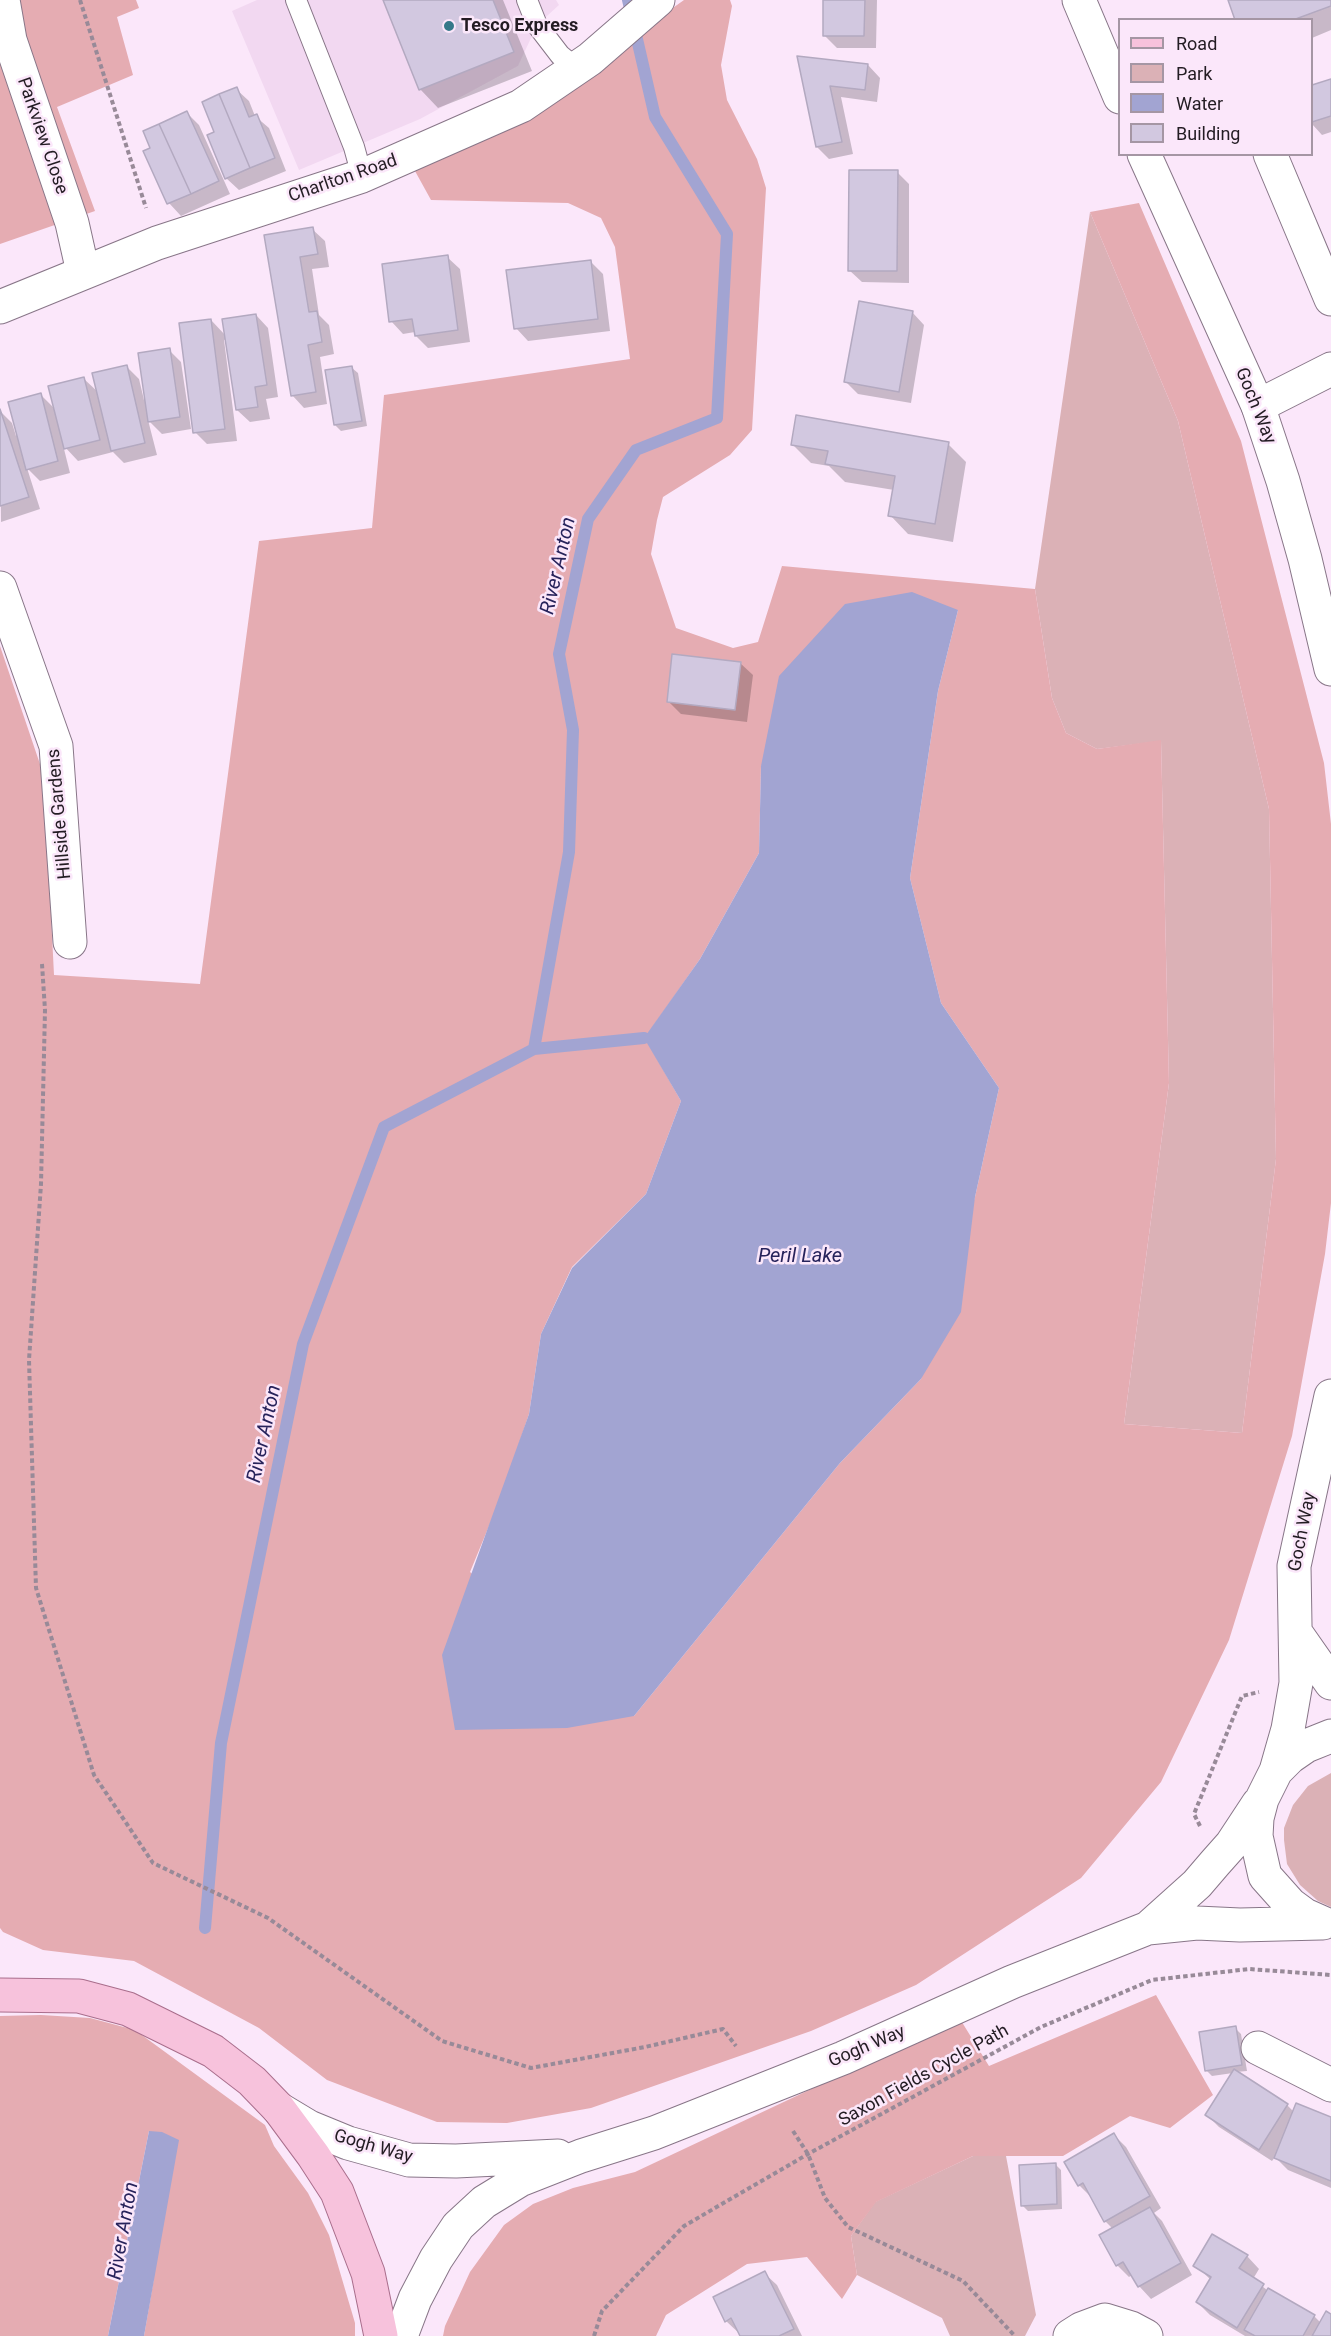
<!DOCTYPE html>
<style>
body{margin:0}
#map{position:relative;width:1331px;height:2336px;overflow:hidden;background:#fbe7fa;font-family:Roboto,sans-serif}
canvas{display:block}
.legend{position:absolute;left:1118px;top:18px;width:195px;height:138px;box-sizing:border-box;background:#fbe7fa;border:2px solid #a596a4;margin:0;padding:8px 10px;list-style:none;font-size:18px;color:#231c23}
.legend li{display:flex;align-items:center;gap:12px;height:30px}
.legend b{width:30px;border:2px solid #a596a4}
</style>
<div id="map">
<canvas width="1331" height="2336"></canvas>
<ul class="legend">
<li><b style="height:8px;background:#f7c2dc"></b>Road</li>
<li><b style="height:16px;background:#dbb1b6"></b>Park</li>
<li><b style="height:16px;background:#a2a4d2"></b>Water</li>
<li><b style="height:16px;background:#d2c8e0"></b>Building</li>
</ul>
</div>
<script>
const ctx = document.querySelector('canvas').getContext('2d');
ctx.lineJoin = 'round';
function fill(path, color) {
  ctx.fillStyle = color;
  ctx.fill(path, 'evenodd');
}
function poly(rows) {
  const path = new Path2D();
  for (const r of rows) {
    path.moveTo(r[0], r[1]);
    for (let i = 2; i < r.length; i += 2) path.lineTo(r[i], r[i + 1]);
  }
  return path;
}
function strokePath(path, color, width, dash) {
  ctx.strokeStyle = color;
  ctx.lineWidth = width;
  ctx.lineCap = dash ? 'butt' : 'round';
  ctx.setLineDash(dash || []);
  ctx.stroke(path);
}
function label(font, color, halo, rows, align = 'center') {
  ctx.font = font + ' Roboto,sans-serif';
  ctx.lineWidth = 5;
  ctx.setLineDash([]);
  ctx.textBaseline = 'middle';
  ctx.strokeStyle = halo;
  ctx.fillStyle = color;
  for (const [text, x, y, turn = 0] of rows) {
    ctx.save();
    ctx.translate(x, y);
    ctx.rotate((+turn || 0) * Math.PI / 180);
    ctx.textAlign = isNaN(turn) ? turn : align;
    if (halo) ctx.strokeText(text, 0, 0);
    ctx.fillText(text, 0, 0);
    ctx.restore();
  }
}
const built = poly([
 [257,0,556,0,559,5,537,25,518,66,420,119,299,170,232,11]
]);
const green = poly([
 [1090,212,1178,421,1269,809,1276,1159,1242,1433,1124,1424,1169,1083,1161,741,1097,749,1066,733,1052,698,1035,589],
 [1331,1773,1331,1907,1318,1901,1300,1885,1287,1864,1284,1840,1284,1828,1293,1805,1308,1786],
 [973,2156,1006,2156,1036,2315,1025,2336,950,2336,942,2318,857,2275,851,2236,875,2202]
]);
const forest = poly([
 [0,0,136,0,139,8,117,17,133,75,57,107,95,211,0,244],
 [684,0,730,0,732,6,721,65,727,100,757,159,766,188,752,430,730,455,663,497,657,520,651,554,676,628,733,648,758,642,782,566,1035,589,1052,698,1066,733,1097,749,1161,740,1169,1083,1124,1424,1242,1433,1276,1159,1269,809,1178,421,1090,212,1139,203,1241,441,1324,763,1331,824,1331,1203,1325,1254,1292,1436,1229,1640,1161,1782,1081,1878,916,1985,811,2031,591,2108,507,2123,437,2122,327,2080,259,2028,134,1961,43,1950,3,1932,0,1928,0,646,44,776,54,975,200,984,259,541,372,528,384,395,630,359,615,247,601,218,568,203,431,200,415,171,574,84,628,40],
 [958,610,938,691,910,878,941,1003,999,1088,975,1197,921,1379,840,1463,634,1716,470,1572,501,1497,529,1414,541,1334,572,1267,646,1194,681,1101,645,1038,700,959,759,853,761,766],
 [1156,1995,1213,2095,1170,2128,1130,2116,1063,2156,973,2156,876,2202,851,2236,857,2275,842,2299,807,2257,747,2264,666,2315,656,2336,443,2336,445,2326,470,2272,504,2225,533,2204,573,2188,635,2172,960,2019,989,2066],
 [41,2015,90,2018,135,2030,265,2125,274,2146,308,2193,329,2235,355,2323,355,2336,144,2336,154,2278,149,2131,108,2336,0,2336,0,2016]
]);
const water = poly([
 [912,592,958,610,938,691,910,878,941,1003,999,1088,975,1197,961,1312,921,1379,840,1463,634,1716,567,1728,455,1730,442,1655,529,1414,541,1334,572,1268,646,1194,681,1101,644,1038,700,959,759,853,761,766,779,676,845,604],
 [149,2131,162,2132,179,2140,144,2336,108,2336]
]);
const shadow = poly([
 [384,0,503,0,532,71,438,108,420,89],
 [825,0,877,0,876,48,837,48,824,35],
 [1230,0,1331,0,1331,30,1312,38,1312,20,1237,20],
 [799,57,868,65,880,78,877,102,841,97,853,154,829,159,817,147],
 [1331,81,1331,132,1322,135,1312,124,1312,86],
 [236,89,249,101,255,116,269,128,286,171,239,190,226,178,216,132],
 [187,113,199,125,230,194,181,216,169,203,145,152,152,149],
 [897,172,909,184,909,283,862,282,849,270],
 [312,229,325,241,329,267,312,269,319,315,329,325,334,354,320,357,327,404,304,408,292,395,266,236],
 [447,257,460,269,470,342,428,348,416,336,415,332,403,334,391,321],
 [590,261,603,274,610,331,528,341,516,328],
 [912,312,924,325,911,403,858,394,846,382],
 [256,315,268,328,278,397,266,399,270,419,250,422,237,410,227,339,224,340,237,441,207,444,195,432,211,320,226,336],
 [169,350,181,362,191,429,162,434,148,420,157,455,124,463,113,452,78,461,63,445,70,473,40,481,27,468,40,509,1,522,0,411,12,423,16,436,19,435,41,395,56,410,83,378,99,393,126,366,139,379,144,400,146,399],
 [352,368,358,373,367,426,341,431,335,425],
 [792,444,948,444,966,462,953,542,908,534,890,515,894,490,845,482,829,466,811,463],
 [740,663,753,675,747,722,681,714,669,702],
 [1235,2028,1241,2034,1247,2071,1236,2072,1287,2105,1294,2112,1331,2119,1331,2188,1288,2170,1275,2157,1272,2161,1219,2127,1207,2115,1233,2073,1212,2076,1206,2070],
 [1114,2135,1126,2147,1161,2208,1154,2213,1162,2221,1192,2275,1151,2299,1139,2286,1132,2275,1129,2277,1117,2265,1113,2229,1105,2221,1091,2197,1079,2185],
 [1055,2164,1061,2170,1062,2209,1028,2211,1022,2205],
 [1247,2256,1259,2269,1253,2279,1267,2290,1314,2316,1321,2323,1331,2315,1331,2336,1245,2336,1210,2315,1197,2302,1211,2280,1195,2265],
 [764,2273,777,2285,802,2336,742,2336,726,2321]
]);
const stream = poly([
 [534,1049,569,852,573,730,559,654,588,519,636,450,717,418,727,234,655,117,628,0],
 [205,1928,221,1743,303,1344,384,1127,534,1049,644,1038]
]);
const building = poly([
 [383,0,493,0,514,52,419,90,383,0],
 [823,0,865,0,864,36,823,36,823,0],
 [1228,0,1331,0,1331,6,1293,20,1235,20,1228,0],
 [797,56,868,64,865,90,830,86,842,142,816,147,797,56],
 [1331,79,1331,116,1312,122,1312,85,1331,79],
 [237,87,249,117,257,114,275,158,250,168,219,94,237,87],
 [219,94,250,168,225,179,207,135,214,132,202,102,219,94],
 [187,111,219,181,191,194,159,124,187,111],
 [159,124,191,194,167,204,143,151,150,148,143,131,159,124],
 [849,170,898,170,897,271,848,271,849,170],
 [313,227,318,254,300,257,309,312,317,311,322,342,308,345,316,392,291,396,264,235,313,227],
 [448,255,458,330,415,336,412,319,389,322,382,264,448,255],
 [591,260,598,319,514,329,506,270,591,260],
 [859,301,913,311,899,392,844,382,859,301],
 [256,314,267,385,255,387,258,407,236,410,222,319,256,314],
 [211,319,225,429,193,433,179,323,211,319],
 [170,348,180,417,148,422,138,353,170,348],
 [127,365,145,443,111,451,92,373,127,365],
 [352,366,362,421,334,425,325,370,352,366],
 [84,377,100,440,64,449,48,386,84,377],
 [41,393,58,461,26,470,8,402,41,393],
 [0,409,29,497,0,506,0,409],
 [796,415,949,442,935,524,888,516,895,476,825,464,828,451,791,445,796,415],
 [672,654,741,662,735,710,667,702,672,654],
 [1236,2026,1242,2065,1205,2071,1199,2032,1236,2026],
 [1234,2069,1288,2104,1259,2150,1205,2115,1234,2069],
 [1296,2103,1331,2117,1331,2181,1274,2158,1296,2103],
 [1114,2133,1150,2196,1104,2222,1083,2183,1078,2186,1064,2162,1114,2133],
 [1056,2163,1057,2204,1021,2206,1019,2165,1056,2163],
 [1150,2207,1181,2263,1138,2287,1123,2262,1116,2266,1099,2235,1150,2207],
 [1212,2234,1248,2255,1239,2268,1264,2284,1237,2328,1196,2302,1211,2277,1193,2266,1212,2234],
 [765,2271,794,2329,779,2336,740,2336,731,2318,725,2322,713,2297,765,2271],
 [1268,2288,1315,2315,1303,2336,1255,2336,1244,2330,1268,2288],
 [1326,2311,1331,2314,1331,2336,1312,2336,1326,2311]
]);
const path = poly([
 [80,0,146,208],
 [42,964,45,1010,41,1184,29,1360,36,1588,94,1775,153,1863,268,1918,442,2041,531,2068,645,2047,723,2029,736,2046],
 [1200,1826,1194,1814,1242,1696,1259,1692],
 [793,2131,808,2154,825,2198,848,2227,963,2281,1015,2336],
 [594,2336,602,2311,684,2226,808,2154,1041,2027,1152,1980,1249,1969,1331,1975]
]);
const service = poly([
 [296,0,354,147,362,176],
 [527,0,537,25,560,55,577,69]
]);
const minor = poly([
 [3,0,10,40,72,223,83,272],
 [1270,154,1331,299],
 [1258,406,1331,369],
 [0,588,56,746,70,942],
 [1258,2048,1331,2085],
 [1070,2336,1081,2329,1105,2320,1131,2328,1146,2336]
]);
const tertiary = poly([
 [1079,0,1120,97],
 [1144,154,1258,406,1283,481,1305,559,1331,669],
 [0,307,157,243,362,176,521,106,590,59,658,0],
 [1296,1633,1331,1683],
 [1276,1771,1288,1729,1296,1683,1294,1566,1331,1396],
 [1323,1923,1305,1915,1290,1904,1265,1876,1256,1836,1257,1818,1262,1799,1276,1771,1290,1757,1306,1746,1331,1736],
 [1148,1928,1197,1884,1215,1863,1231,1845,1258,1804],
 [279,2109,309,2127,348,2143,409,2160,456,2161,558,2156],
 [401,2336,415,2299,436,2259,458,2226,484,2202,520,2180,581,2156,654,2133,843,2058,1012,1982,1148,1928,1197,1923,1240,1925,1321,1923]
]);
const primary = poly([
 [0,1995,79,1996,128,2009,213,2051,252,2081,279,2109,313,2155,337,2192,368,2273,381,2336]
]);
const markers = [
 [449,26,6,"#357989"]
];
const poiNames = [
 ["Tesco Express",461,26]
];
const streetNames = [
 ["Parkview Close",42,136,71],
 ["Charlton Road",343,179,-19],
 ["Goch Way",1255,406,68],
 ["Hillside Gardens",60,814,-95],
 ["Goch Way",1303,1532,-79],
 ["Gogh Way",867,2047,-23],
 ["Saxon Fields Cycle Path",924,2076,-29],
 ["Gogh Way",373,2147,16]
];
const waterNames = [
 ["River Anton",559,566,-77],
 ["Peril Lake",800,1257],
 ["River Anton",265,1434,-78],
 ["River Anton",124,2231,-80]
];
fill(built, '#f2d8f1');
fill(green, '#dbb1b6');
fill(forest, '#e5acb2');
fill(water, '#a2a4d2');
fill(shadow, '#0003');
strokePath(stream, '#a2a4d2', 12);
fill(building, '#d2c8e0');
strokePath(building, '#b3a9c0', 1.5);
strokePath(service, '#887688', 22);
strokePath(minor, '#887688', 35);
strokePath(tertiary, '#887688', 35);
strokePath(primary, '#a96e8c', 35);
strokePath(path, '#988a98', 4, [4.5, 3]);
strokePath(service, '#fff', 20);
strokePath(minor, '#fff', 33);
strokePath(tertiary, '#fff', 33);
strokePath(primary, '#f7c2dc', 33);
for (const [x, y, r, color] of markers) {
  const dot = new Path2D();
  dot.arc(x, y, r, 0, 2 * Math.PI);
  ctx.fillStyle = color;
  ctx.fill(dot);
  strokePath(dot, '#fbe7fa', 2);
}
label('bold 18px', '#231c23', '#fbe7fa', poiNames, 'left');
label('18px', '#231c23', '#fbe7fa', streetNames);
label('italic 20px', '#27235b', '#fbe7fa', waterNames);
</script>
